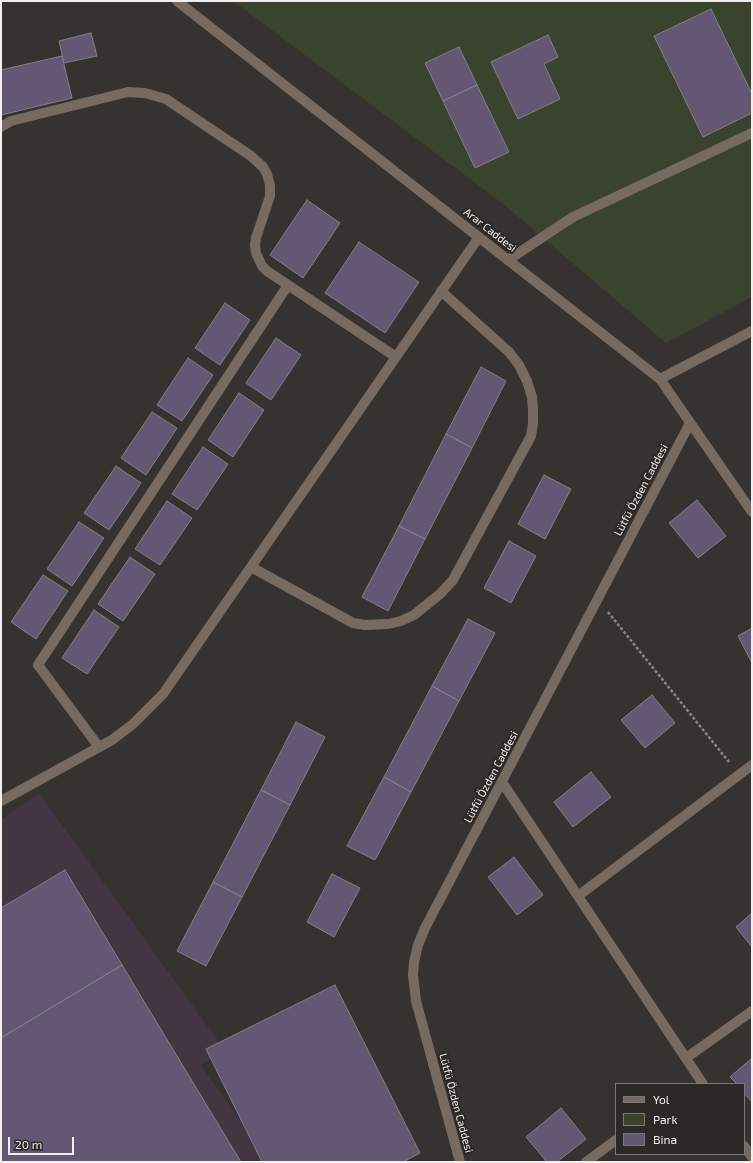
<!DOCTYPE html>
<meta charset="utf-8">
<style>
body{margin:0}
#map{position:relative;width:753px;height:1163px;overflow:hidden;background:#36322f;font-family:"Exo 2",sans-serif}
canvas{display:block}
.frame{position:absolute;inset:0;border:2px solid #f2efed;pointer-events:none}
.legend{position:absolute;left:615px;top:1083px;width:130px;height:72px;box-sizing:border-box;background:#2c2825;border:1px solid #7b7875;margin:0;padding:5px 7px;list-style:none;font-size:12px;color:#f2efed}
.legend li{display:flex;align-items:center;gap:8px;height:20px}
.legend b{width:20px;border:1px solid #7b7875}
.scale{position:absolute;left:8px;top:1137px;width:66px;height:18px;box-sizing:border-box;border:2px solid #f2efed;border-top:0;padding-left:5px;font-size:12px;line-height:14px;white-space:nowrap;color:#f2efed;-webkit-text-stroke:3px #2c2825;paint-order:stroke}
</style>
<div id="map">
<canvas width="753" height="1163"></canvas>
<div class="frame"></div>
<ul class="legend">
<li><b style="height:5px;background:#776a61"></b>Yol</li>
<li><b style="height:11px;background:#3a432d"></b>Park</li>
<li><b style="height:11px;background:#645774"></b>Bina</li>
</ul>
<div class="scale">20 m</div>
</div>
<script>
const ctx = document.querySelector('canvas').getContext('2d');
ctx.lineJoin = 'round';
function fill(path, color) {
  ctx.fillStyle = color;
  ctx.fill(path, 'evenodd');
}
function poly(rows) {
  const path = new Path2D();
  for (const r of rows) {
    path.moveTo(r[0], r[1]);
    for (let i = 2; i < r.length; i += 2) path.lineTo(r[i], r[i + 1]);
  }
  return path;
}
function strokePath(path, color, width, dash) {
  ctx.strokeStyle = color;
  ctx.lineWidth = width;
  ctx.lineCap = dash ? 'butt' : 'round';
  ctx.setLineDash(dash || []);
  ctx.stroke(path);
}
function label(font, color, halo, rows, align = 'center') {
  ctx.font = font + ' "Exo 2",sans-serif';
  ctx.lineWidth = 4;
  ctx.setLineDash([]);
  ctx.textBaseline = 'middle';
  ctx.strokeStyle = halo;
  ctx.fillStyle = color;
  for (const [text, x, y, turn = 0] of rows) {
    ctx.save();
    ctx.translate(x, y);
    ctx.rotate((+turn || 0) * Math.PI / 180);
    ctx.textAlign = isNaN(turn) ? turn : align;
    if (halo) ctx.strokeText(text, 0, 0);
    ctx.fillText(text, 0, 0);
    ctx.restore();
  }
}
const industrial = poly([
 [39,793,224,1049,201,1066,270,1162,1,1162,1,820]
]);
const green = poly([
 [233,1,752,1,752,297,666,343,502,203]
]);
const building = poly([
 [711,9,752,94,752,113,703,137,654,36,711,9],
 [91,33,97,56,64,63,59,41,91,33],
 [548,35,558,57,544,64,560,99,518,119,491,62,548,35],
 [459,47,477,85,443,101,425,63,459,47],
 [62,56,72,98,1,115,1,70,62,56],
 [477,85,509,152,475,168,443,101,477,85],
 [307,200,340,223,303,278,270,255,307,200],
 [359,242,419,282,385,333,325,293,359,242],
 [225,303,250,320,220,365,195,348,225,303],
 [276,338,301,355,271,400,246,383,276,338],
 [188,358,213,375,182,421,157,405,188,358],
 [481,367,506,381,472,448,446,434,481,367],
 [239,393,264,410,233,457,208,440,239,393],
 [152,412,177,428,146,475,121,458,152,412],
 [446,434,472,448,425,539,399,526,446,434],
 [203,447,228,464,197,510,172,494,203,447],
 [116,466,141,483,109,530,84,513,116,466],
 [544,475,571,489,545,539,518,524,544,475],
 [697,500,726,536,698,558,669,523,697,500],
 [167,501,192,518,160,565,135,549,167,501],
 [79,522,104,538,72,586,47,569,79,522],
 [399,526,425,539,388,611,362,597,399,526],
 [509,541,536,556,511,603,484,588,509,541],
 [130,557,155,574,123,621,98,604,130,557],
 [43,575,68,591,36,639,11,622,43,575],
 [94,610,119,627,87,674,62,658,94,610],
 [468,619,495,633,459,701,432,686,468,619],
 [752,628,752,663,738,636,752,628],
 [432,686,459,701,411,792,384,777,432,686],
 [652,695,675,723,645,748,621,720,652,695],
 [296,722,325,737,290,805,261,790,296,722],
 [591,772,611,797,573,827,554,802,591,772],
 [384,777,411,792,375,860,347,846,384,777],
 [261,790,290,805,242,897,213,882,261,790],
 [514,857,543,895,517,915,488,877,514,857],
 [65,870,122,965,1,1038,1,908,65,870],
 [332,874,360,888,334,937,307,922,332,874],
 [213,882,242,897,206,966,177,951,213,882],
 [752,913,752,947,736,927,752,913],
 [122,965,241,1162,1,1162,1,1038,122,965],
 [335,985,420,1153,403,1162,262,1162,206,1049,335,985],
 [752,1058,752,1102,744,1093,744,1084,737,1084,730,1077,752,1058],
 [561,1108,586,1139,557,1162,547,1162,526,1137,561,1108]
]);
const path = poly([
 [608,612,729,762]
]);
const minor = poly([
 [1,127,11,121,128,92,145,93,166,99,251,156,263,167,267,174,270,185,270,196,256,238,255,245,256,253,262,266,267,271,396,357],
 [508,260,573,217,752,133],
 [660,379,752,331],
 [251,567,353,623,365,625,388,624,401,621,414,615,440,594,453,580,531,436,533,423,533,410,532,397,527,381,519,365,509,352,441,291],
 [99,747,38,665,288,285],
 [502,782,703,1084],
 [1,801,112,740,133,724,163,694,479,237],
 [578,896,752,765],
 [686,1058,752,1011],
 [744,1146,752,1157],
 [460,1162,416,1001,413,975,414,962,418,945,425,928,690,423],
 [586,1162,616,1140]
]);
const tertiary = poly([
 [177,1,660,379,752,512]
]);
const streetNames = [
 ["Arar Caddesi",490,230,38],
 ["Lütfü Özden Caddesi",641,490,-62],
 ["Lütfü Özden Caddesi",491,777,-62],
 ["Lütfü Özden Caddesi",456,1103,75]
];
fill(industrial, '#443542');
fill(green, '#3a432d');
fill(building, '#645774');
strokePath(building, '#828085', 1);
strokePath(path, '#8a8683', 2.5, [3, 2]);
strokePath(minor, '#776a61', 10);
strokePath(tertiary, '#776a61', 10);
label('11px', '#f2efed', '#2c2825', streetNames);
</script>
